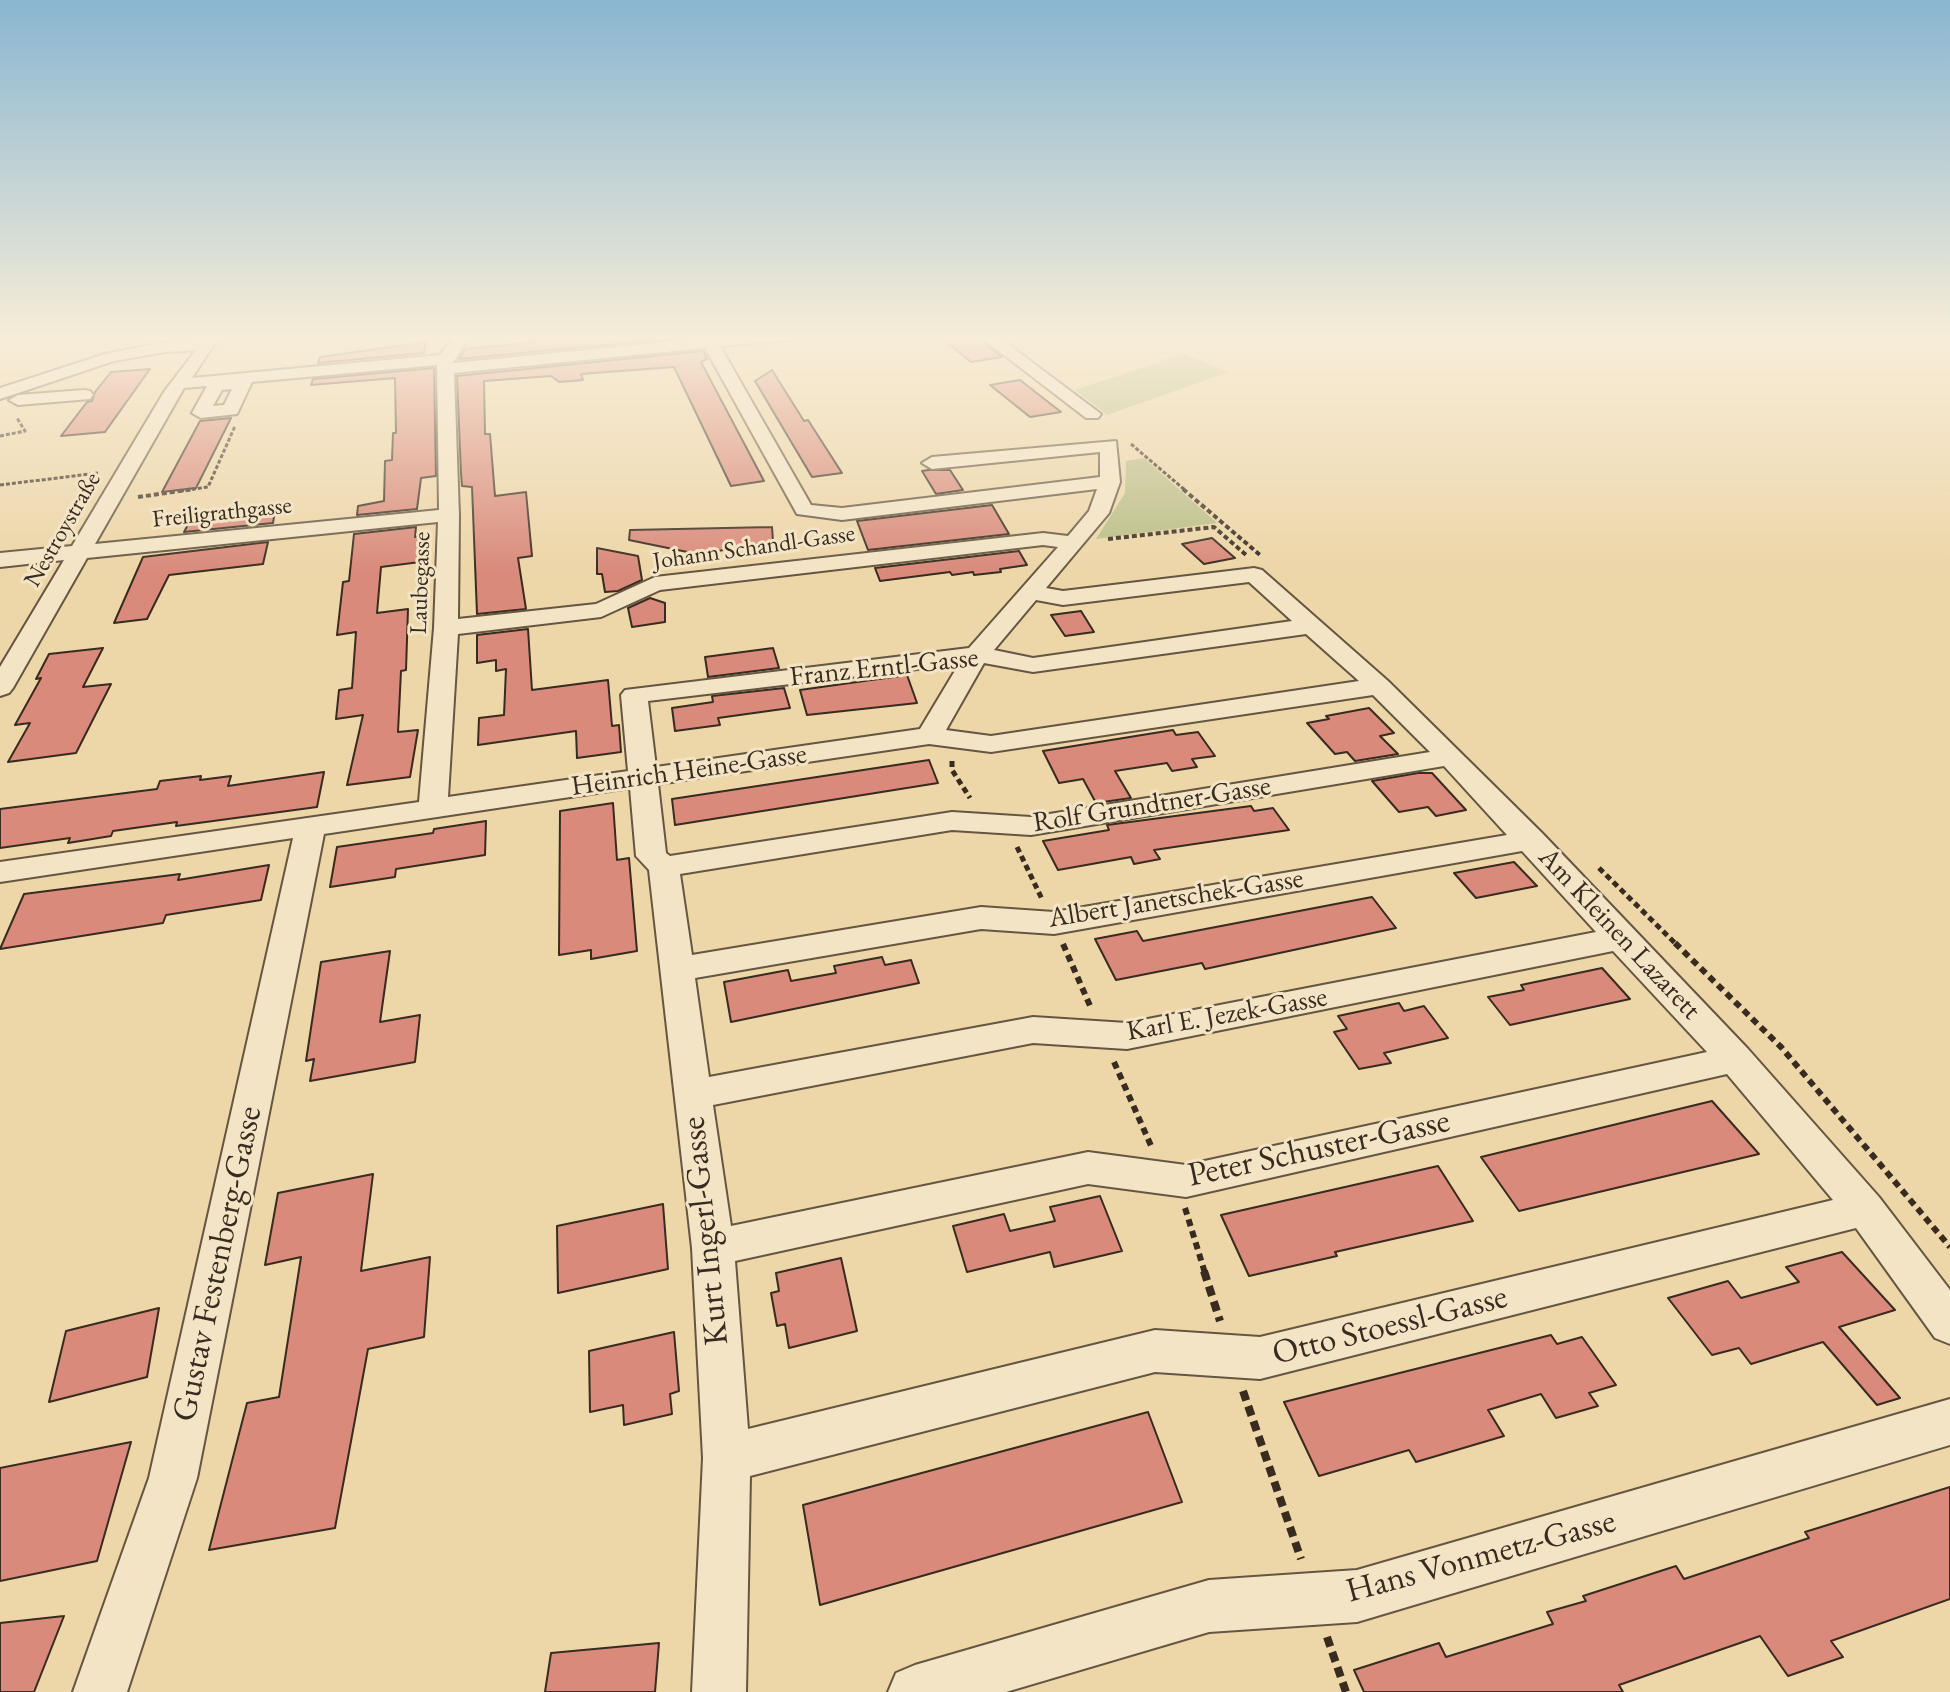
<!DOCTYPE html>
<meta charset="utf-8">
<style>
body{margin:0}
canvas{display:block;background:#edd6a8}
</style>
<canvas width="1950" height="1692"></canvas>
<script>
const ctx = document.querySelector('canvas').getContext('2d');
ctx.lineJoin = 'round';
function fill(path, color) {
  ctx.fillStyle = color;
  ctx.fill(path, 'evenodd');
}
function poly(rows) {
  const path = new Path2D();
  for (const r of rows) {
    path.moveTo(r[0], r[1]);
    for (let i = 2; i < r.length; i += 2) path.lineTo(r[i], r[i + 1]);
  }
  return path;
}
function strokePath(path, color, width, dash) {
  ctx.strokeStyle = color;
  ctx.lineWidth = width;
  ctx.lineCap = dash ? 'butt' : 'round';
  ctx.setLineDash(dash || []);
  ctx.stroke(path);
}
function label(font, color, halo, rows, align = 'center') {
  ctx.font = font + ' "EB Garamond",serif';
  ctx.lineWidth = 6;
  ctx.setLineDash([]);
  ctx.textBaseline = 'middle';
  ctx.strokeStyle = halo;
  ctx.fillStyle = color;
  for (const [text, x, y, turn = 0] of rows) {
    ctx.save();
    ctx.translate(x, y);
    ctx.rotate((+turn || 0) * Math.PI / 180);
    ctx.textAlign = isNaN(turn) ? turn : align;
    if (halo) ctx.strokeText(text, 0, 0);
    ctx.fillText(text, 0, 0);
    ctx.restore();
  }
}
const green = poly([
 [1183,354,1229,372,1107,415,1075,390],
 [1144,458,1217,523,1096,539,1125,493,1126,461]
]);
const building = poly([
 [523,335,709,335,459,359,465,349,537,342,523,335],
 [938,335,974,335,1002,357,971,362,938,335],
 [426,342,424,353,318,363,320,357,426,342],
 [703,351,707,359,701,362,764,481,731,486,674,367,581,374,583,380,559,382,551,376,484,381,485,434,490,434,495,496,526,492,532,556,518,558,526,609,477,614,472,487,462,486,461,473,457,376,703,351],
 [434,368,436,476,421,478,417,509,357,515,358,506,384,501,385,461,392,460,393,433,396,433,395,378,311,385,313,379,434,368],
 [150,369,105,432,61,436,87,402,92,401,95,392,111,372,150,369],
 [772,370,804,421,808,420,842,473,812,477,755,381,772,370],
 [1020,380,1061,412,1030,417,990,385,1020,380],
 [231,418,196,488,162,492,200,421,231,418],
 [928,470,950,470,963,490,936,494,922,471,928,470],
 [992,505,1009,534,868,550,857,521,992,505],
 [275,511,273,523,184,532,191,519,275,511],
 [416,527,415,537,421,536,420,562,381,567,377,613,408,609,406,670,401,671,398,732,418,730,410,777,347,785,363,715,336,719,339,690,352,688,356,632,337,635,343,582,349,581,354,534,416,527],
 [772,527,773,541,718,551,707,556,629,540,630,530,772,527],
 [1212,538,1235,558,1204,564,1182,544,1212,538],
 [268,542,263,564,169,575,147,619,114,623,143,557,268,542],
 [597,548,638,556,642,580,618,591,605,592,602,574,597,574,597,548],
 [1019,551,1027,565,1000,569,1001,572,974,575,973,572,952,575,950,572,880,581,875,568,1019,551],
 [650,598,665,603,665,622,632,627,628,608,650,598],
 [1081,611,1094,632,1065,636,1051,615,1081,611],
 [528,629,532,690,608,680,612,726,619,725,621,752,577,758,576,731,478,745,479,718,504,715,506,669,496,671,496,660,477,663,477,635,528,629],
 [103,648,83,687,111,684,76,753,8,762,30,723,15,725,41,678,36,679,49,654,103,648],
 [773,648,779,668,708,677,705,657,773,648],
 [907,675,917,703,807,715,800,690,907,675],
 [784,688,790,708,718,718,720,725,675,731,672,708,713,702,712,696,784,688],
 [1369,708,1394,733,1380,736,1398,754,1355,761,1347,752,1335,754,1307,723,1329,719,1326,716,1369,708],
 [1173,730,1176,735,1198,732,1215,756,1192,759,1197,767,1172,771,1167,763,1115,771,1131,798,1096,803,1083,779,1059,783,1043,751,1173,730],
 [929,760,938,783,675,825,672,799,929,760],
 [324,772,317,807,176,826,177,822,113,831,111,836,68,843,70,838,0,848,0,809,157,789,160,781,201,776,200,780,231,776,228,786,324,772],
 [1418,773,1432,773,1466,810,1436,816,1428,807,1399,812,1372,781,1418,773],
 [613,803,617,860,629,858,637,951,591,959,591,950,559,955,560,811,613,803],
 [1251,806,1254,811,1273,808,1289,830,1154,850,1160,859,1134,864,1131,857,1058,870,1043,841,1109,830,1107,825,1251,806],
 [486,821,485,855,396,869,395,877,330,887,337,847,433,833,434,829,486,821],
 [1514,862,1537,886,1476,898,1454,873,1514,862],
 [269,865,261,900,166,915,163,923,0,949,24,894,180,874,178,880,269,865],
 [1372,897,1396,928,1205,969,1202,963,1116,980,1095,939,1137,931,1143,941,1372,897],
 [390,951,380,1022,420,1015,415,1062,310,1081,314,1059,306,1061,321,962,390,951],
 [882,957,885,965,911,960,919,983,731,1022,724,982,788,970,791,981,836,973,834,966,882,957],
 [1602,968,1630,999,1510,1025,1488,997,1524,990,1521,985,1602,968],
 [1399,1003,1404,1011,1424,1006,1448,1038,1384,1053,1391,1063,1359,1069,1334,1032,1347,1029,1338,1016,1399,1003],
 [1712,1101,1759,1154,1519,1211,1481,1157,1712,1101],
 [1438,1166,1473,1221,1335,1252,1337,1256,1249,1276,1221,1215,1438,1166],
 [373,1174,361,1271,430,1257,424,1337,368,1349,335,1528,209,1550,247,1403,279,1397,301,1257,265,1265,278,1193,373,1174],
 [1100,1196,1122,1251,1054,1267,1050,1252,967,1272,953,1226,1004,1214,1010,1231,1055,1221,1050,1207,1100,1196],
 [663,1204,668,1269,558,1293,557,1226,663,1204],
 [1842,1252,1895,1310,1839,1327,1900,1398,1877,1405,1823,1342,1751,1364,1739,1348,1712,1355,1668,1298,1728,1281,1741,1298,1799,1282,1786,1267,1842,1252],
 [841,1258,857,1331,789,1348,785,1324,777,1326,771,1293,779,1291,776,1273,841,1258],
 [159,1308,147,1377,49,1402,66,1331,159,1308],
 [674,1332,679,1391,670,1394,672,1414,624,1425,623,1405,590,1412,589,1351,674,1332],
 [1551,1335,1557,1344,1582,1337,1616,1385,1589,1393,1598,1406,1556,1418,1541,1394,1488,1410,1504,1436,1416,1462,1409,1450,1319,1476,1284,1402,1551,1335],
 [1148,1412,1182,1502,820,1605,803,1505,1148,1412],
 [131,1442,97,1561,0,1581,0,1468,131,1442],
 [1950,1487,1950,1599,1831,1641,1843,1657,1788,1676,1760,1636,1619,1685,1623,1692,1364,1692,1354,1670,1439,1643,1446,1657,1553,1624,1547,1612,1586,1601,1583,1596,1676,1566,1684,1579,1809,1538,1805,1532,1950,1487],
 [64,1616,34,1692,0,1692,0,1623,64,1616],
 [659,1643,655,1692,545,1692,551,1653,659,1643]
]);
const pathFar4 = poly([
 [0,436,25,431,17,418],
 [1131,444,1186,491],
 [0,485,98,473],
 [180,491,208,487,235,426]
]);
const pathFar3 = poly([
 [1183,489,1260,555],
 [138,497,194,489],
 [1108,539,1214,527,1246,555]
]);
const pathFar2 = poly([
 [952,761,952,770,970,798],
 [1017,847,1042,899],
 [1599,868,1677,945]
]);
const pathFar1 = poly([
 [1675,943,1781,1047,1950,1247],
 [1063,944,1091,1008],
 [1114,1062,1152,1148],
 [1185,1208,1205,1273]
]);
const path = poly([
 [1204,1271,1220,1321],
 [1243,1391,1301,1559],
 [1327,1637,1346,1692]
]);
const minor = poly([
 [201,335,217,335,217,340,192,378,440,355,456,335,477,335,466,342,453,363,740,335,795,335,787,340,720,346,811,505,842,508,1100,477,1100,452,932,469,922,463,932,457,1116,441,1120,482,1109,513,1046,588,1063,591,1254,568,1262,570,1388,681,1542,833,1748,1049,1879,1197,1950,1290,1950,1344,1935,1338,1856,1228,1260,1379,1155,1372,750,1476,746,1692,692,1692,703,1458,692,1248,649,870,636,856,630,788,324,834,197,1478,127,1692,73,1692,149,1478,293,838,0,882,0,862,419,802,434,628,438,522,87,558,13,688,9,693,0,696,0,667,64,560,0,567,0,553,72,546,164,392,196,350,165,352,114,361,0,399,0,388,105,354,165,342,191,341,201,335],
 [705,348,797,514,842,520,1097,489,1089,511,1068,536,1043,533,655,577,596,604,458,619,459,515,454,373,705,348],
 [437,365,439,510,95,544,184,388,207,386,192,413,201,418,237,414,252,382,437,365],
 [232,389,224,405,213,406,222,390,232,389],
 [1043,545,1058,547,969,648,625,690,621,695,628,771,448,797,458,634,601,617,660,590,1043,545],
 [1249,582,1292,621,1033,658,994,650,1036,600,1063,605,1249,582],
 [1306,634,1359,681,991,736,946,730,984,663,1033,672,1306,634],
 [959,664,920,729,656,767,648,701,959,664],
 [1373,695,1430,752,1031,817,952,812,670,856,666,853,658,784,929,744,991,752,1373,695],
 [1444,766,1507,835,1054,912,981,907,692,955,680,874,952,830,1031,835,1444,766],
 [1522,851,1596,932,1127,1023,1033,1017,709,1077,695,978,981,929,1054,934,1522,851],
 [1613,951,1707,1052,1186,1165,1088,1152,731,1226,713,1105,1033,1043,1127,1049,1613,951],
 [1727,1074,1833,1200,1260,1337,1155,1330,748,1429,735,1261,1088,1184,1186,1197,1727,1074],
 [978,335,996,335,1101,414,1098,418,1086,418,978,335],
 [84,390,90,391,93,395,90,399,18,405,9,400,18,395,84,390],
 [1950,1399,1950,1445,1357,1622,1209,1632,1006,1692,888,1692,896,1673,915,1665,1209,1580,1357,1570,1950,1399]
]);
const farStreetnames = [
 ["Freiligrathgasse",222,513,-6],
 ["Nestroystraße",63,530,-60],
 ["Johann Schandl-Gasse",754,548,-8],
 ["Laubegasse",421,583,-88]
];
const streetNames = [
 ["Franz Erntl-Gasse",884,668,-6],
 ["Heinrich Heine-Gasse",689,771,-8],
 ["Rolf Grundtner-Gasse",1152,805,-9],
 ["Albert Janetschek-Gasse",1176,899,-9],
 ["Am Kleinen Lazarett",1619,934,47],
 ["Karl E. Jezek-Gasse",1227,1015,-10]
];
const nearStreetnames = [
 ["Peter Schuster-Gasse",1319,1149,-12],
 ["Kurt Ingerl-Gasse",706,1231,-96],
 ["Gustav Festenberg-Gasse",218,1264,-78],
 ["Otto Stoessl-Gasse",1390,1326,-14],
 ["Hans Vonmetz-Gasse",1481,1557,-15]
];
fill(green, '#b9bd86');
fill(building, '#d98a7b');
strokePath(building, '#382b1f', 2);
strokePath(minor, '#655641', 4);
strokePath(pathFar4, '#382b1f', 3, [4, 2]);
strokePath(pathFar3, '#382b1f', 4, [5, 3]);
strokePath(pathFar2, '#382b1f', 5, [6, 4]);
strokePath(pathFar1, '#382b1f', 6, [7, 5]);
strokePath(path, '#382b1f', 8, [10, 6]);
fill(minor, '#f3e4c6');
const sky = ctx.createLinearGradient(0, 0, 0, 572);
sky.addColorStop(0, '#89b6d1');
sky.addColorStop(0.59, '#f7edd8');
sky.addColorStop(1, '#f7edd800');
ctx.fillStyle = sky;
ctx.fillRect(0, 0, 1950, 572);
label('24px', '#382b1f', '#f3e4c6', farStreetnames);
label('28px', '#382b1f', '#f3e4c6', streetNames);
label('34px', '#382b1f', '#f3e4c6', nearStreetnames);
</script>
